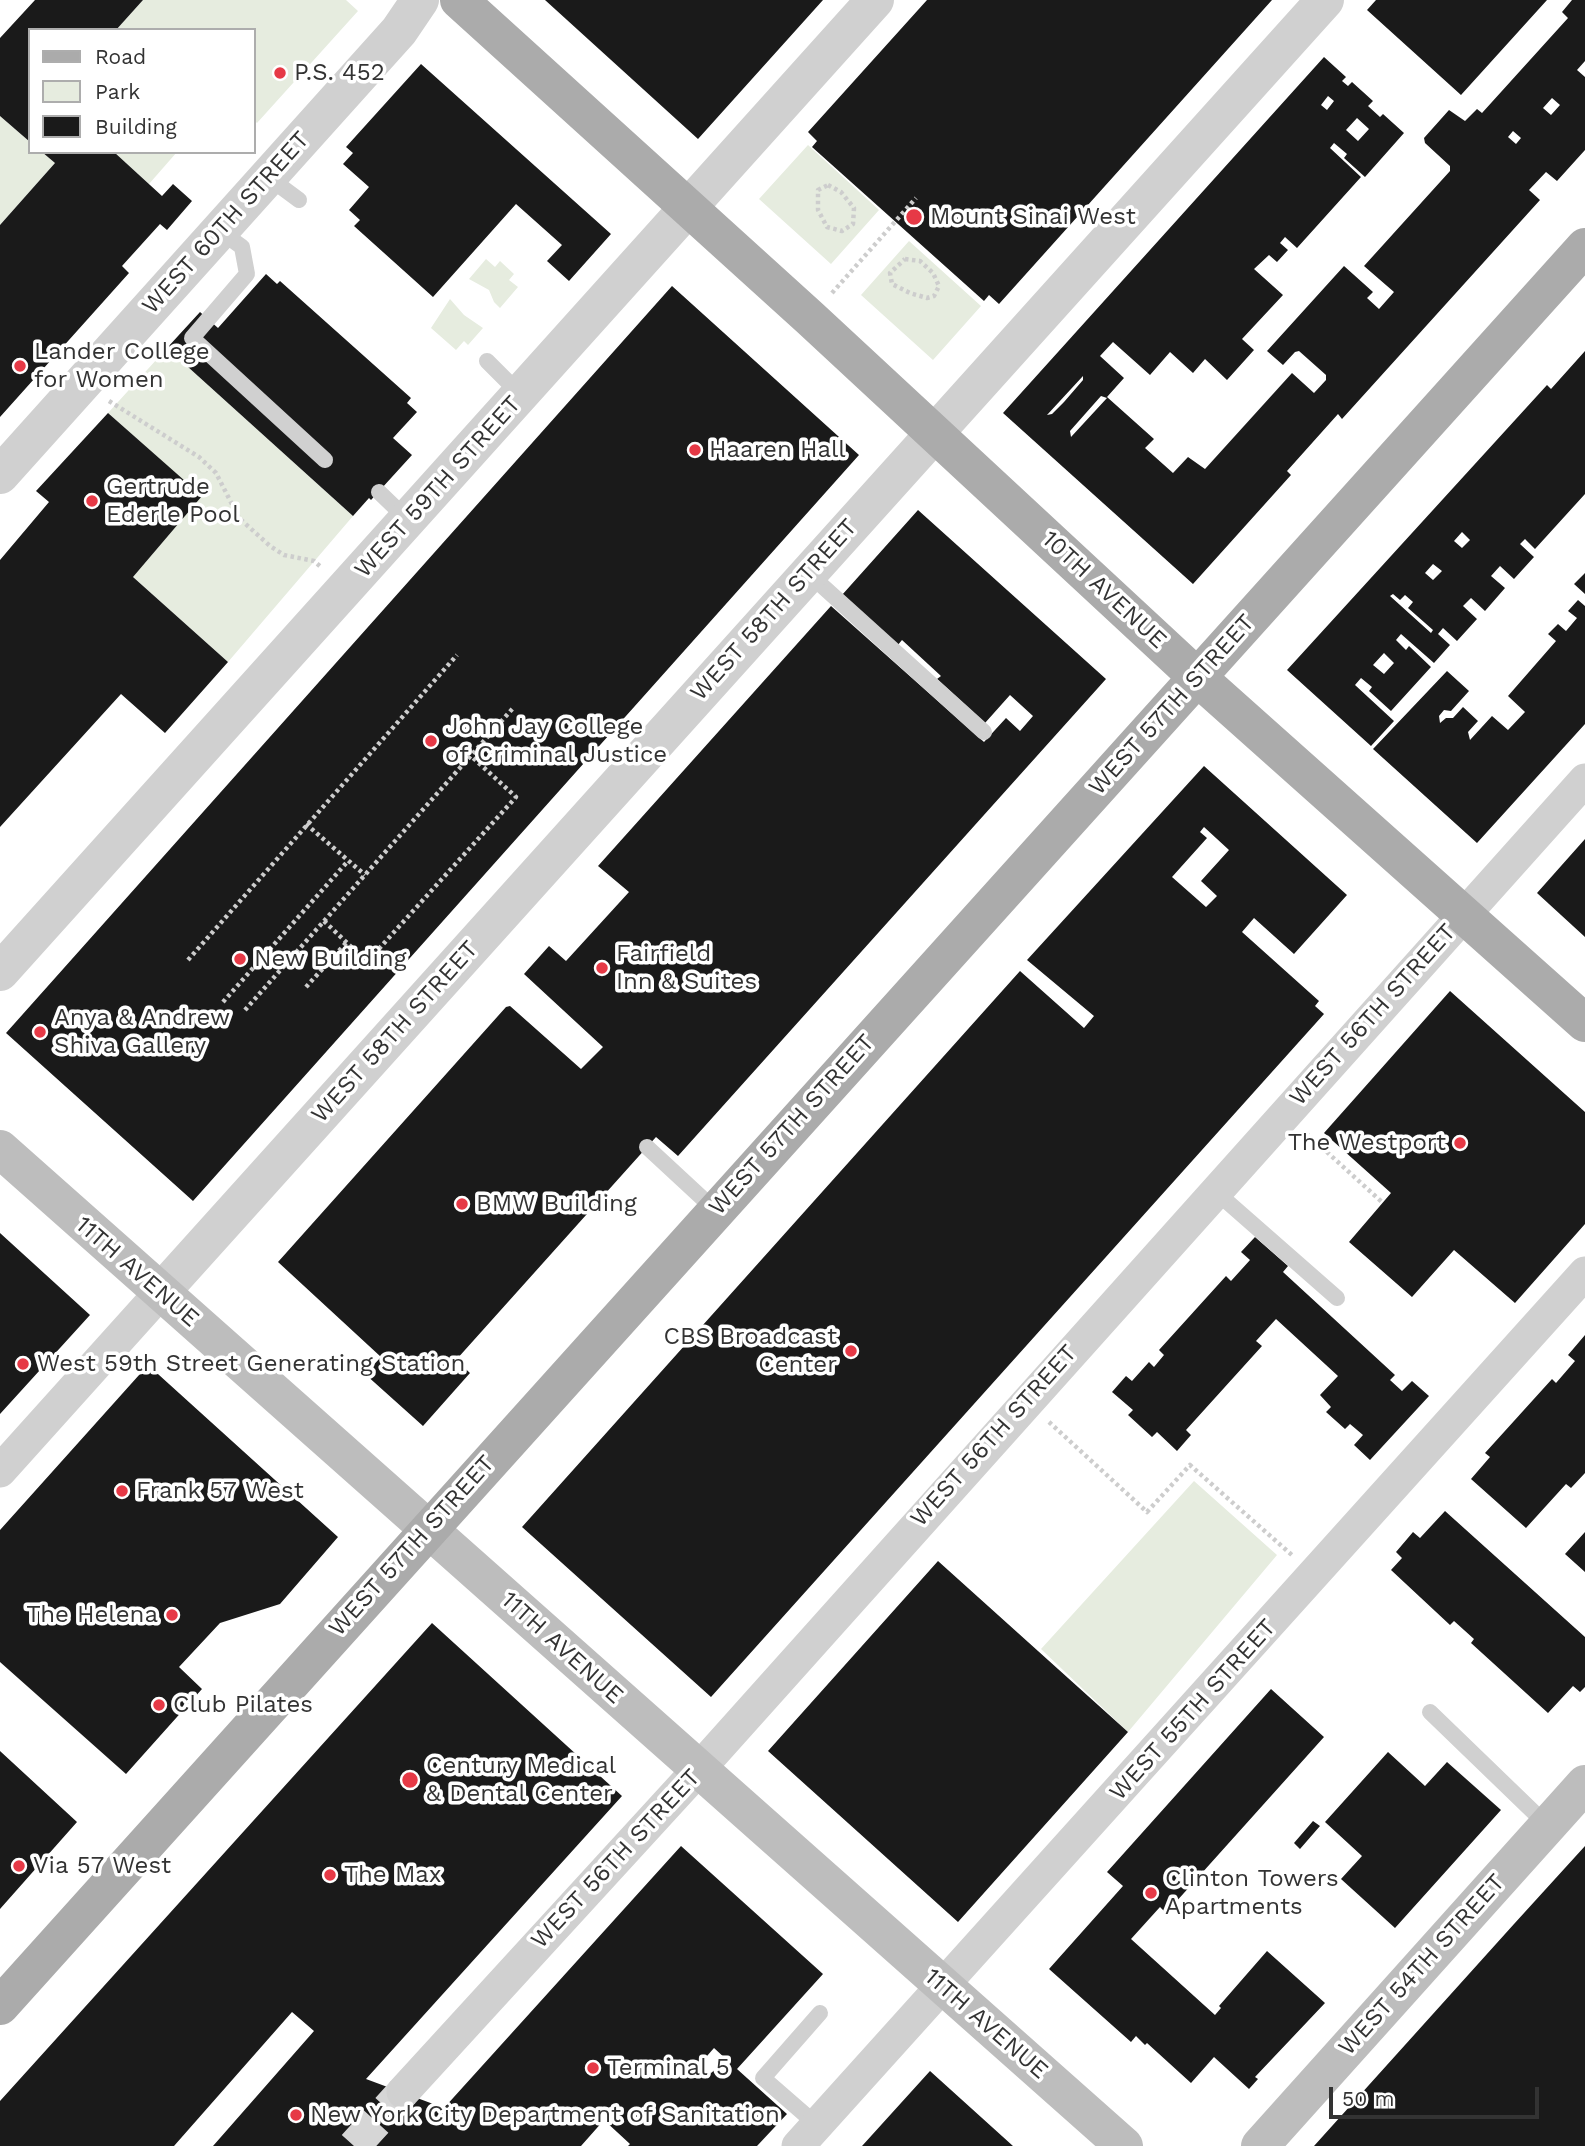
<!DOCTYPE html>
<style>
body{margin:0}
#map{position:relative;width:1585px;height:2146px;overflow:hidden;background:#fff;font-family:"Work Sans",sans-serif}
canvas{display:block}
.legend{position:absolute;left:28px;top:28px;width:228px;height:126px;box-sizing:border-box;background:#fff;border:2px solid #adadad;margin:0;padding:9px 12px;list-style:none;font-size:21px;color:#333}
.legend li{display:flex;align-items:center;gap:14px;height:35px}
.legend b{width:35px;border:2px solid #adadad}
.scale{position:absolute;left:1329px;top:2087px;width:210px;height:32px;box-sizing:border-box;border:4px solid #333;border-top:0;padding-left:9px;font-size:21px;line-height:24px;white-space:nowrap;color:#333;-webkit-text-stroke:5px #fff;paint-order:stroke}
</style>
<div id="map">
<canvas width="1585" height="2146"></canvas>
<ul class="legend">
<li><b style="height:9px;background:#ababab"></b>Road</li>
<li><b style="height:19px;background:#e6ecdf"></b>Park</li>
<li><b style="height:19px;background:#1a1a1a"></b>Building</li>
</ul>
<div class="scale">50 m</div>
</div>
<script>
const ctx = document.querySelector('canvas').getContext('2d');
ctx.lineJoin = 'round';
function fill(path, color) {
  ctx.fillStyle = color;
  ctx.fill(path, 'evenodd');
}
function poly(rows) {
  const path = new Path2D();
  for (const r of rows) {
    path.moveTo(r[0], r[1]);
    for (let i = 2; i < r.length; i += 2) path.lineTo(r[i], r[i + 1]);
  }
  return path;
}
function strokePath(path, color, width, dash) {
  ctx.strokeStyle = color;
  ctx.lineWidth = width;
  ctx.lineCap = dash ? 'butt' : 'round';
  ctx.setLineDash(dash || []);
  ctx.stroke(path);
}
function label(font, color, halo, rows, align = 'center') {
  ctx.font = font + ' "Work Sans",sans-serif';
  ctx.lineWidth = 7;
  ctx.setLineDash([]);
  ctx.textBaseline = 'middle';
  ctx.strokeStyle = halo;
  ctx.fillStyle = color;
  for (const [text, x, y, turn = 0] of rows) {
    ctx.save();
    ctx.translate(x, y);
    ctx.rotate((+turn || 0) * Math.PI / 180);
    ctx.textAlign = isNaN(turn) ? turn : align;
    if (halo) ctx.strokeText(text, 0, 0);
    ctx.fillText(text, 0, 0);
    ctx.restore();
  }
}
const green = poly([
 [143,0,346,0,358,11,257,123,254,120,254,30,116,30],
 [0,116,30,142,30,152,42,152,55,163,0,225],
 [808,145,879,210,831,264,759,199],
 [114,152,177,152,149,184],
 [909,241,981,306,933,360,861,295],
 [486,259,495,267,500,261,514,274,509,280,518,287,500,308,494,302,489,290,469,279],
 [450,299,464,315,483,328,468,345,464,341,456,350,431,328],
 [167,348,353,516,228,662,133,577,201,496,108,413],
 [1194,1481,1277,1555,1128,1732,1041,1649]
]);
const building = poly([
 [35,0,143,0,116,30,30,30,30,142,0,116,0,38],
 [545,0,823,0,698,139],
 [927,0,1272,0,999,304,989,295,984,301,812,147,817,141,808,132],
 [1376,0,1547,0,1461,95,1367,10],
 [1572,0,1585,0,1585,61,1577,70,1585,77,1585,150,1557,181,1546,172,1529,190,1540,200,1342,419,1338,414,1287,471,1291,475,1193,584,1003,413,1324,57,1346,77,1342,81,1348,86,1352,82,1373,101,1368,106,1380,117,1383,114,1404,133,1365,177,1344,158,1347,154,1334,143,1330,148,1361,177,1297,248,1285,237,1280,243,1288,250,1277,262,1269,255,1254,269,1283,295,1242,339,1254,350,1227,380,1205,359,1193,373,1170,352,1150,375,1113,342,1100,356,1124,378,1107,397,1154,439,1145,448,1173,473,1188,457,1205,469,1292,373,1314,393,1326,380,1326,375,1299,351,1295,352,1283,365,1267,351,1344,266,1373,292,1367,298,1379,309,1394,292,1364,266,1450,171,1450,166,1425,143,1424,138,1449,110,1465,121,1477,109,1482,113,1568,18,1562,12],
 [1328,96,1334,101,1327,110,1321,105],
 [1552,98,1560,105,1551,115,1543,108],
 [1357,118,1369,129,1358,141,1346,130],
 [1513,131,1521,138,1516,144,1508,137],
 [1083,376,1083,380,1064,402,1052,414,1047,415],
 [1101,396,1107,398,1071,437,1070,431],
 [421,64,611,234,569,281,547,261,562,245,516,204,433,297,354,226,360,220,349,210,369,187,343,164,353,153,346,147],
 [42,152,114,152,162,196,173,184,192,201,167,230,160,224,122,266,129,273,0,417,0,225,55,163],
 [266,274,277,284,280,281,411,398,407,403,417,412,393,438,412,455,371,500,369,498,353,516,167,348,200,312,218,328],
 [672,286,859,455,193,1201,6,1033],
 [1585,351,1585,494,1535,549,1525,539,1520,544,1534,557,1514,579,1500,566,1491,576,1505,588,1485,611,1471,598,1463,606,1477,619,1457,641,1443,628,1438,634,1450,645,1434,663,1401,634,1396,640,1406,650,1409,646,1431,667,1391,711,1369,691,1372,687,1361,678,1355,685,1394,721,1371,746,1287,670,1547,385,1551,389],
 [1462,532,1470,540,1462,548,1454,541],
 [1433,564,1442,571,1433,580,1425,573],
 [1393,594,1400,600,1405,595,1413,602,1408,608,1433,630,1431,633,1390,596],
 [1384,653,1394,663,1384,674,1373,665],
 [108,413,202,496,133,577,228,662,165,733,121,694,0,827,0,560,49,502,36,491],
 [918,510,1106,679,678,1156,656,1137,456,1360,470,1373,423,1426,365,1374,381,1357,278,1262,506,1007,510,1006,581,1069,603,1047,524,974,549,946,566,961,629,892,598,866,831,606,984,742,1006,718,1020,731,1033,716,1010,695,985,723,937,679,941,676,902,640,897,646,842,595],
 [1585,573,1585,594,1574,584],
 [1578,600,1585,606,1585,724,1477,843,1373,749,1447,671,1469,691,1451,711,1444,710,1439,716,1440,723,1446,718,1453,718,1463,707,1478,721,1468,732,1470,740,1492,716,1508,730,1525,712,1508,696,1556,641,1548,634,1558,624,1566,631,1577,618,1568,611],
 [1204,766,1347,895,1294,954,1254,918,1242,932,1319,1001,1315,1006,1324,1014,711,1697,522,1527,1020,971,1084,1028,1094,1016,1027,960],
 [1204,827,1229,850,1201,881,1217,896,1206,907,1172,877,1207,838,1200,832],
 [1585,839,1585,937,1537,893],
 [1450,991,1585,1112,1585,1224,1515,1303,1454,1250,1412,1297,1349,1242,1391,1193,1324,1133],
 [0,1233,90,1315,0,1414],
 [1255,1237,1288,1266,1283,1272,1395,1375,1390,1380,1402,1391,1412,1381,1429,1396,1370,1460,1354,1445,1363,1435,1350,1424,1345,1429,1326,1412,1331,1407,1320,1395,1338,1376,1276,1319,1256,1341,1262,1346,1186,1430,1191,1435,1177,1451,1157,1432,1152,1437,1128,1415,1133,1410,1112,1392,1126,1376,1132,1381,1149,1362,1154,1367,1164,1355,1159,1350,1226,1276,1231,1281,1250,1260,1241,1252],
 [1585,1335,1585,1473,1571,1488,1566,1484,1526,1528,1471,1479,1490,1457,1485,1453,1552,1379,1556,1383,1575,1361,1568,1355],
 [148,1365,338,1537,280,1604,220,1623,179,1667,202,1689,126,1774,0,1662,0,1530],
 [1445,1511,1585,1637,1585,1687,1580,1692,1573,1686,1548,1713,1471,1643,1474,1639,1454,1621,1450,1625,1391,1570,1402,1558,1396,1552,1413,1532,1420,1538],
 [1585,1532,1585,1572,1565,1554],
 [938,1561,1128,1732,958,1922,768,1751],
 [432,1623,622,1796,366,2079,444,2108,681,1846,823,1974,737,2069,787,2114,757,2146,628,2146,630,2144,604,2120,581,2146,213,2146,314,2031,292,2012,174,2146,0,2146,0,2101],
 [714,2048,727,2060,711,2073,700,2064],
 [1271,1689,1324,1737,1166,1913,1160,1907,1131,1939,1215,2015,1221,2008,1219,2006,1267,1951,1325,2003,1255,2077,1258,2079,1249,2089,1214,2057,1191,2083,1147,2043,1145,2045,1136,2036,1131,2042,1049,1969,1123,1886,1107,1872],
 [0,1751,77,1822,0,1909],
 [1388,1752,1425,1786,1447,1762,1501,1810,1395,1928,1341,1879,1362,1856,1325,1822],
 [1313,1821,1320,1826,1300,1849,1294,1843],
 [1585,1846,1585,2146,1314,2146,1514,1924],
 [930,2071,1013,2146,862,2146]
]);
const minorTunnel = poly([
 [354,2146,403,2092]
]);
const path = poly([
 [828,185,841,192,854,208,853,224,842,231,827,227,818,210,818,190,828,185],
 [905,259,920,261,933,273,939,286,934,296,927,298,910,293,892,284,890,273,905,259],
 [832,293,916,198],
 [109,401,199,457,216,473,239,518,270,546,284,555,314,561,321,567],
 [306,824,365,875],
 [324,921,367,962,516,797,471,756],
 [188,960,457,655],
 [306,987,346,943],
 [223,1002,348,861],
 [245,1010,514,707],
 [1306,1133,1383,1203],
 [1309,1145,1313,1140],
 [1049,1422,1147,1512,1190,1465,1293,1556]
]);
const service = poly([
 [268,177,299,200],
 [220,231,242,247,247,274,192,338,325,460],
 [487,361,521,395],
 [379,492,408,520],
 [808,573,984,732],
 [647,1147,715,1210],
 [1215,1191,1337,1298],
 [1430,1712,1548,1826],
 [817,2125,763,2078,820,2013]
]);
const minor = poly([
 [0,1471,161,1292],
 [403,2092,698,1770,1585,780],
 [798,2146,1585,1273]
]);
const tertiary = poly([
 [0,475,399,31,420,0],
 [0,972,875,0],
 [161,1292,1325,0]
]);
const secondary = poly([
 [0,1149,1124,2146],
 [1260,2146,1585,1784]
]);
const primary = poly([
 [459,0,810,318,1197,677,1585,1023],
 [0,2006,1585,247]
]);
const markers = [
 [280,73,7,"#e63946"],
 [914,217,9,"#e63946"],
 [20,366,7,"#e63946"],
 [695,450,7,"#e63946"],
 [92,501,7,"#e63946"],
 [431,741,7,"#e63946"],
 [240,959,7,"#e63946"],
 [602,968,7,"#e63946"],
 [40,1032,7,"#e63946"],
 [1460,1143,7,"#e63946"],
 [462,1204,7,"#e63946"],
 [851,1351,7,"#e63946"],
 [23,1364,7,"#e63946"],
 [122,1491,7,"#e63946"],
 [172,1615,7,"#e63946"],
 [159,1705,7,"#e63946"],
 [410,1780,9,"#e63946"],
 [19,1866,7,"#e63946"],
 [330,1875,7,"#e63946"],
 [1151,1893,7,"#e63946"],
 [593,2068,7,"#e63946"],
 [296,2115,7,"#e63946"]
];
const poiNames = [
 ["P.S. 452",294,73],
 ["Mount Sinai West",930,217],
 ["Lander College",34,352],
 ["for Women",34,380],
 ["Haaren Hall",709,450],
 ["Gertrude",106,487],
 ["Ederle Pool",106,515],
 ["John Jay College",445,727],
 ["of Criminal Justice",445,755],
 ["Fairfield",616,954],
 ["Inn & Suites",616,982],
 ["New Building",254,959],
 ["Anya & Andrew",54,1018],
 ["Shiva Gallery",54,1046],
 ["The Westport",1446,1143,"right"],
 ["BMW Building",476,1204],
 ["CBS Broadcast",837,1337,"right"],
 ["Center",837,1365,"right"],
 ["West 59th Street Generating Station",37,1364],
 ["Frank 57 West",136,1491],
 ["The Helena",158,1615,"right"],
 ["Club Pilates",173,1705],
 ["Century Medical",426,1766],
 ["& Dental Center",426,1794],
 ["Via 57 West",33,1866],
 ["The Max",344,1875],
 ["Clinton Towers",1165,1879],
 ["Apartments",1165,1907],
 ["Terminal 5",607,2068],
 ["New York City Department of Sanitation",310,2115]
];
const streetNames = [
 ["WEST 60TH STREET",226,223,-48],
 ["WEST 59TH STREET",438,487,-48],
 ["10TH AVENUE",1104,590,43],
 ["WEST 58TH STREET",774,610,-48],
 ["WEST 57TH STREET",1172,705,-48],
 ["WEST 56TH STREET",1373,1015,-48],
 ["WEST 58TH STREET",395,1032,-48],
 ["WEST 57TH STREET",792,1125,-48],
 ["11TH AVENUE",137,1272,41],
 ["WEST 56TH STREET",994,1436,-48],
 ["WEST 57TH STREET",412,1546,-48],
 ["11TH AVENUE",562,1648,42],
 ["WEST 55TH STREET",1193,1710,-48],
 ["WEST 56TH STREET",616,1859,-47],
 ["WEST 54TH STREET",1422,1965,-48],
 ["11TH AVENUE",986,2024,41]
];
fill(green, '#e6ecdf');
fill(building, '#1a1a1a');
strokePath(minorTunnel, '#d6d6d6', 33, [33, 17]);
strokePath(path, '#cdcdcd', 4.5, [3.5, 3.5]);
strokePath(service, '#d0d0d0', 16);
strokePath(minor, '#d0d0d0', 33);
strokePath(tertiary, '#d0d0d0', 38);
strokePath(secondary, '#bdbdbd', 38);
strokePath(primary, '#ababab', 38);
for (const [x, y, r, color] of markers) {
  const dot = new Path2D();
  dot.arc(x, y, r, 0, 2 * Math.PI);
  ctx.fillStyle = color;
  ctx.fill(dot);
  strokePath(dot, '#fff', 2.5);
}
label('24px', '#333', '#fff', poiNames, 'left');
label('24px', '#333', '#fff', streetNames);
</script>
